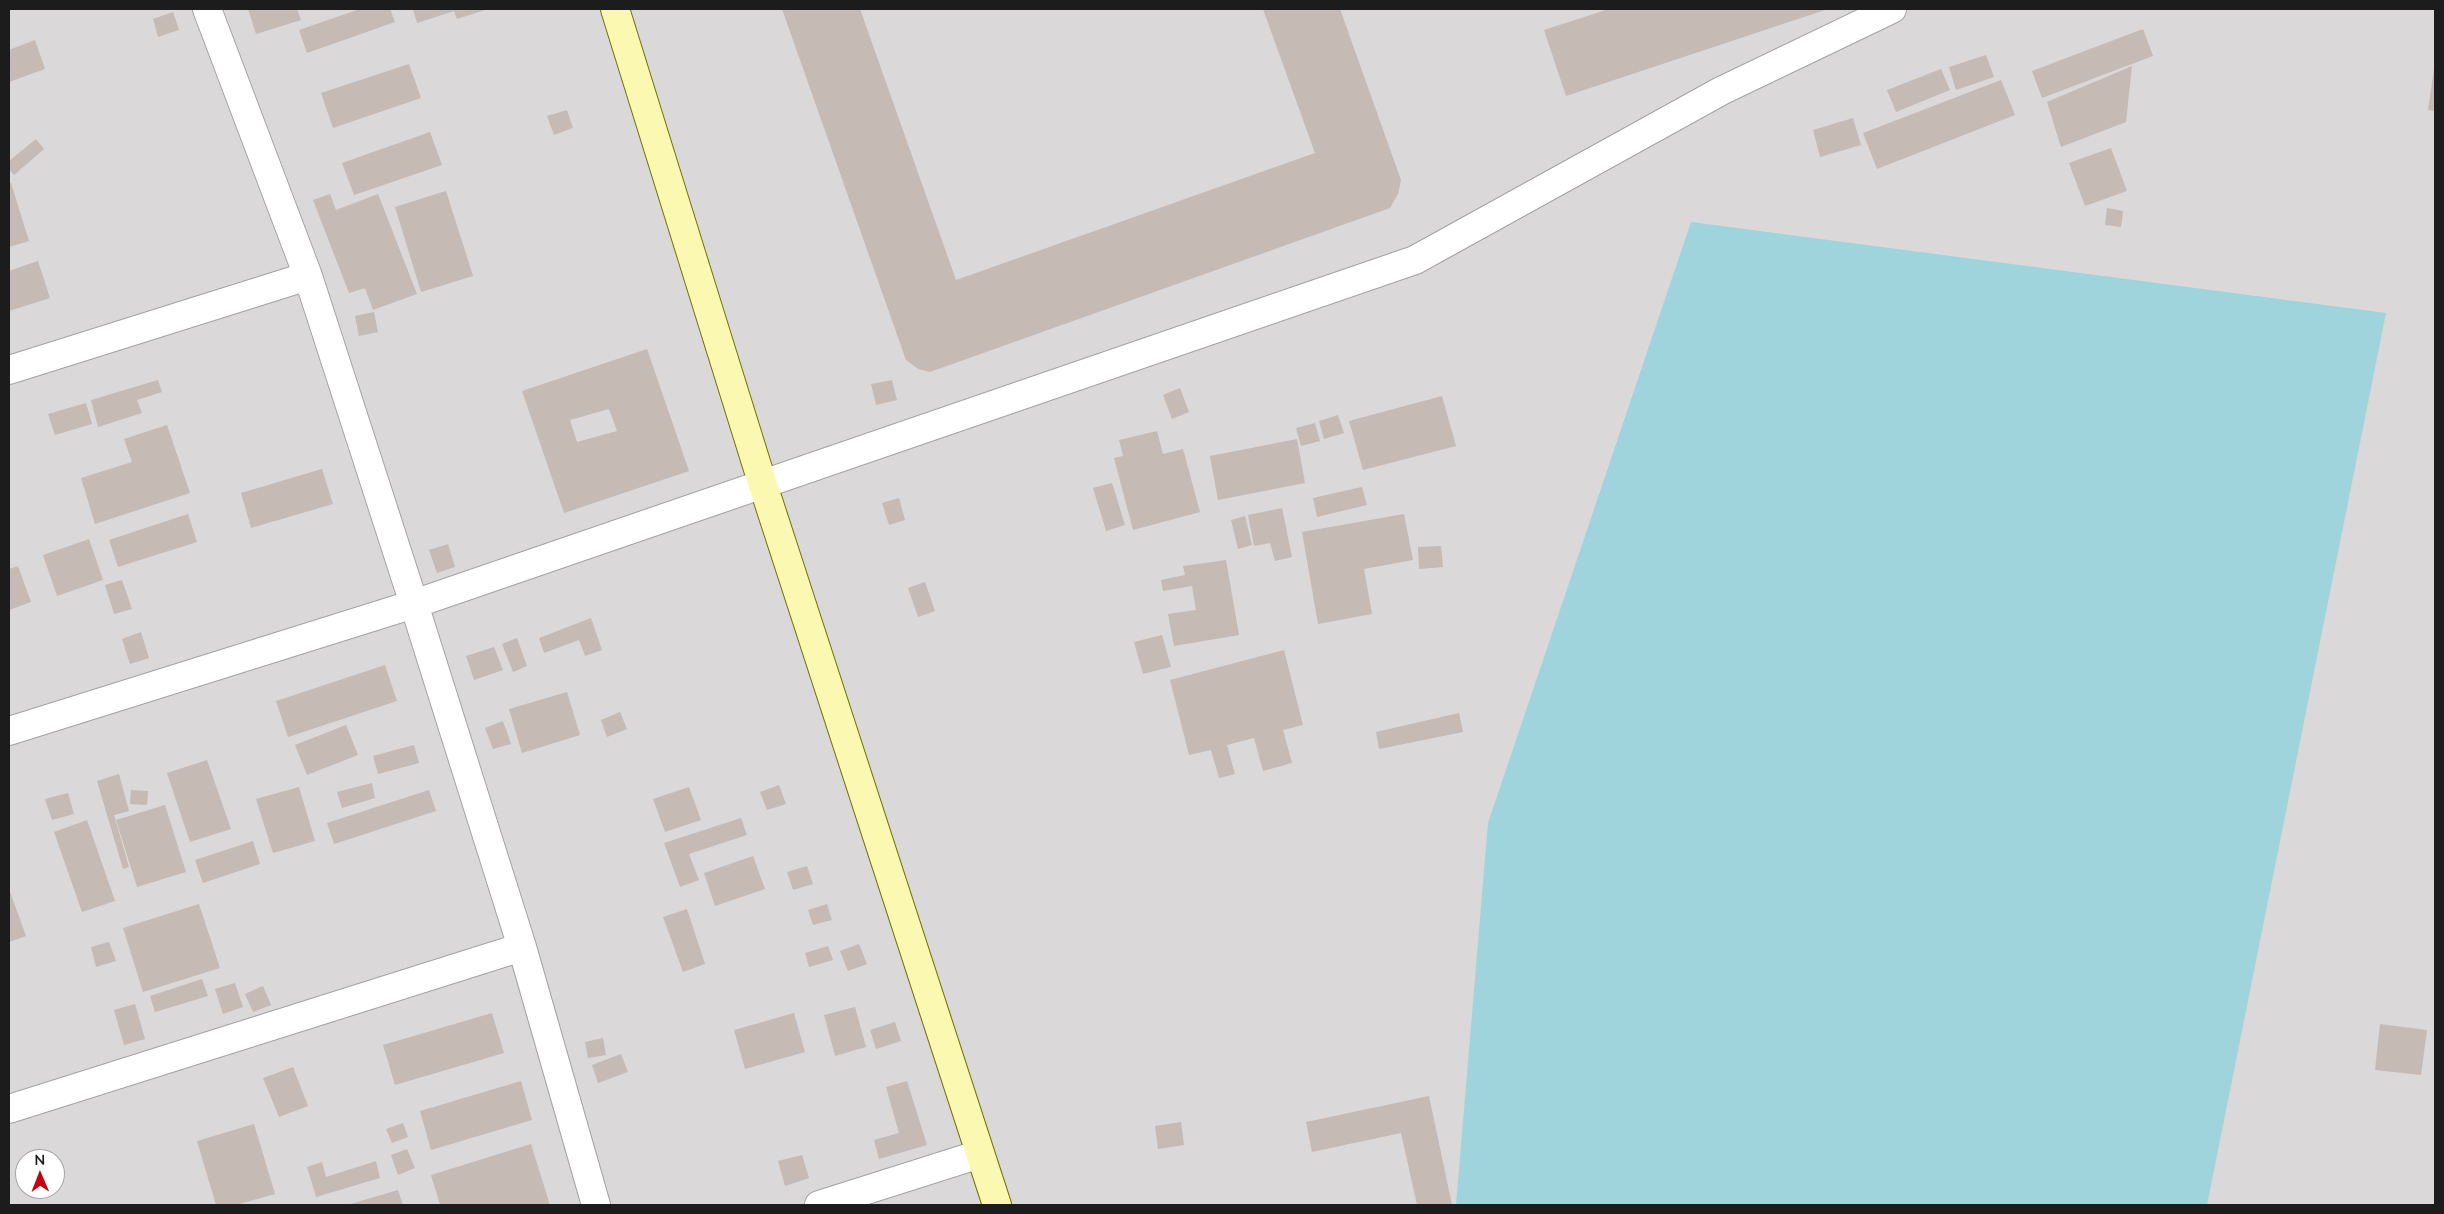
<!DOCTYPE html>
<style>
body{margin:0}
#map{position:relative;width:2444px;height:1214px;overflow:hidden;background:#eee8e1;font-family:Lato,sans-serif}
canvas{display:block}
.frame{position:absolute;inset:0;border:10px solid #1c1c1c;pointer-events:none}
.north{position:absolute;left:15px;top:1149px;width:50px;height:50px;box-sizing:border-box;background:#fff;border:1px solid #a4a4a4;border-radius:50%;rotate:359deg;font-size:14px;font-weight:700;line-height:20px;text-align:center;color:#1c1c1c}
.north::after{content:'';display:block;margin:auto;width:18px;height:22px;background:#c70010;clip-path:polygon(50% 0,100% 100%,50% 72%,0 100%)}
</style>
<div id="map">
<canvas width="2444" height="1214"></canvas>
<div class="frame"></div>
<div class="north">N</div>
</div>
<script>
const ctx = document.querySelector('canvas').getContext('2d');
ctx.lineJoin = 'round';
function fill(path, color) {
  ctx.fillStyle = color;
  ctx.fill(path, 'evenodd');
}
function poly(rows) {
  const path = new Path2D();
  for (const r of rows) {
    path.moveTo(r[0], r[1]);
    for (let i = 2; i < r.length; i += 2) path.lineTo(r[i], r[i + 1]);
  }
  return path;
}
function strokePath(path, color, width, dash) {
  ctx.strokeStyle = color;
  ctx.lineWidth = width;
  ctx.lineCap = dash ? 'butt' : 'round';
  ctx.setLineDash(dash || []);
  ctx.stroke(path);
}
const residential = poly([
 [9,9,2435,9,2435,1205,9,1205],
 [25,1159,55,1159,55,1189,25,1189]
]);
const water = poly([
 [1691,222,2386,313,2207,1205,1456,1205,1488,823]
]);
const building = poly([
 [248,9,297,9,301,20,256,34],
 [360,9,390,9,395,22,307,53,299,30],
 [413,9,488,9,457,19,454,11,417,23],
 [782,9,860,9,956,280,1315,153,1263,9,1340,9,1401,180,1398,194,1390,208,930,372,918,369,906,360],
 [1609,9,1828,9,1566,96,1544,30],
 [173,12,179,30,158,37,153,19],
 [2143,29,2153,56,2042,98,2032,71],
 [35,40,45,69,9,82,9,50],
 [1986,55,1994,77,1956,90,1949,67],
 [409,64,421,98,333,128,321,93],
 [2132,66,2126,122,2061,147,2047,102],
 [1941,69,1950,90,1896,112,1887,90],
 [2434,69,2435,69,2435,111,2428,110],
 [2001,80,2015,115,1877,169,1863,133],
 [567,110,573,128,554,135,547,116],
 [1853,118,1861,145,1820,157,1813,130],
 [430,132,442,165,354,195,342,163],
 [36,139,44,149,14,175,9,169,9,161],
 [2111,148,2127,191,2085,206,2069,163],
 [9,183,11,183,29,241,9,247],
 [446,191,473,276,421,292,395,207],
 [330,194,336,210,378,194,417,294,373,310,365,288,349,293,313,200],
 [2107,208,2123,211,2121,227,2105,225],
 [38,261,50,298,9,311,9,271],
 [374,312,378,332,359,336,355,316],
 [647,349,689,471,564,513,522,391],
 [609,409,617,431,577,442,570,420],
 [158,380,162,392,137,400,142,413,98,427,91,400],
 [892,380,897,400,876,405,871,384],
 [1180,388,1189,412,1172,419,1163,395],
 [1442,396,1456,446,1363,470,1349,421],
 [86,403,92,424,55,435,48,414],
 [1338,415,1344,433,1324,439,1319,421],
 [1315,423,1320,441,1301,446,1296,428],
 [167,425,190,493,95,524,81,478,132,462,124,439],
 [1157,431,1163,454,1183,449,1200,512,1133,530,1114,458,1123,456,1119,440],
 [1297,439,1305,483,1218,500,1210,456],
 [322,469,333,504,251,528,241,493],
 [1112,483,1125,525,1106,531,1093,488],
 [1362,487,1367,505,1317,517,1313,498],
 [899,498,905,520,889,525,882,503],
 [1282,508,1292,557,1275,561,1270,543,1254,546,1248,515],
 [188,514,197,542,118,567,109,540],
 [1404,514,1413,560,1364,569,1372,614,1318,624,1302,532],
 [1245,516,1252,545,1238,549,1231,520],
 [89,539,103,580,57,596,43,555],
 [448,544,455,567,437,573,429,550],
 [1441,546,1443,567,1419,569,1418,547],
 [1226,560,1239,635,1174,646,1168,614,1196,610,1192,586,1163,591,1161,580,1185,575,1183,566],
 [18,566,31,602,9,610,9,569],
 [122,580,132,609,114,614,105,585],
 [925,582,935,611,918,617,908,588],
 [591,618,602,650,585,656,579,640,544,653,539,638],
 [141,632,149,658,130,664,122,639],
 [1162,635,1171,667,1143,674,1134,642],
 [517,638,527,666,513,672,502,644],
 [494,647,503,670,474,680,466,656],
 [1284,650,1303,725,1283,730,1292,763,1263,771,1254,738,1227,745,1235,774,1219,778,1211,750,1189,755,1170,680],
 [385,665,397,701,288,737,276,701],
 [567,692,580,735,522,753,509,709],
 [620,712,627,729,607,737,601,720],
 [1459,713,1463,732,1379,749,1376,732],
 [503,721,511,744,493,749,485,728],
 [346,725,358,755,307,775,295,745],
 [414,745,419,763,378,774,373,756],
 [207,760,231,829,190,842,167,773],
 [119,774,129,811,114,815,129,867,123,869,97,781],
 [372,783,375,798,342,808,337,792],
 [779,785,786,804,767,810,760,792],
 [299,787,315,841,273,853,256,799],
 [689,787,701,820,665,832,653,799],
 [131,790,148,791,147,805,130,804],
 [429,790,436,811,334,844,327,823],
 [68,793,74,814,52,820,45,799],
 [165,805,186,872,137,887,116,820],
 [741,818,747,835,689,854,699,880,680,887,664,843],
 [87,820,115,901,82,912,54,832],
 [253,841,260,864,203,883,195,860],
 [753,856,765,889,715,906,704,873],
 [807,866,813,884,793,890,787,872],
 [9,889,26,936,9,942],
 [199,904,220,968,143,992,123,928],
 [827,904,832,920,813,925,808,910],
 [687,909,705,964,683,972,663,917],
 [109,942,116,961,96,967,91,947],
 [859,944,867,964,848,971,840,951],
 [828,946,833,960,809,967,805,953],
 [202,979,208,996,155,1012,150,996],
 [235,983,243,1007,223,1014,215,989],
 [263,986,271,1005,253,1012,245,994],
 [135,1004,145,1039,124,1045,114,1010],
 [855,1007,866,1047,835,1056,824,1015],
 [492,1013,504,1053,395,1085,383,1045],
 [794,1013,805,1052,745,1069,734,1030],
 [895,1022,901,1041,876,1049,870,1030],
 [2380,1024,2427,1030,2421,1075,2375,1070],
 [603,1038,606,1055,588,1058,585,1042],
 [621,1054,628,1072,598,1083,592,1065],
 [293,1067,308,1106,279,1117,263,1078],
 [521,1081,532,1120,431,1150,420,1111],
 [907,1081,927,1145,879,1159,874,1140,899,1133,886,1087],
 [1429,1096,1452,1205,1417,1205,1401,1133,1312,1152,1306,1122],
 [1181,1122,1184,1145,1158,1149,1155,1126],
 [403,1123,408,1137,392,1143,386,1129],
 [254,1124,275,1194,236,1205,216,1205,197,1141],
 [531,1144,550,1205,440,1205,431,1175],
 [407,1149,415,1168,398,1175,391,1155],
 [802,1155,809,1178,785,1186,778,1161],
 [376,1161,380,1178,316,1197,307,1167,322,1162,326,1177],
 [398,1190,403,1205,347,1205]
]);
const street = poly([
 [207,9,308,276,414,604,522,947,596,1205],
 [9,370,308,276],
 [9,731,414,604,1415,260,1721,91,1892,9],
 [9,1109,522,947],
 [819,1205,980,1154]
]);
const secondary = poly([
 [615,9,763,485,997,1205]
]);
fill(residential, '#dad8d9');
fill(water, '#9fd4dd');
fill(building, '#c5bab4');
strokePath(street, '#a3a3a3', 30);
strokePath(secondary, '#707302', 30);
strokePath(street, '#fff', 28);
strokePath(secondary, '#fbf9b1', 28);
</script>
